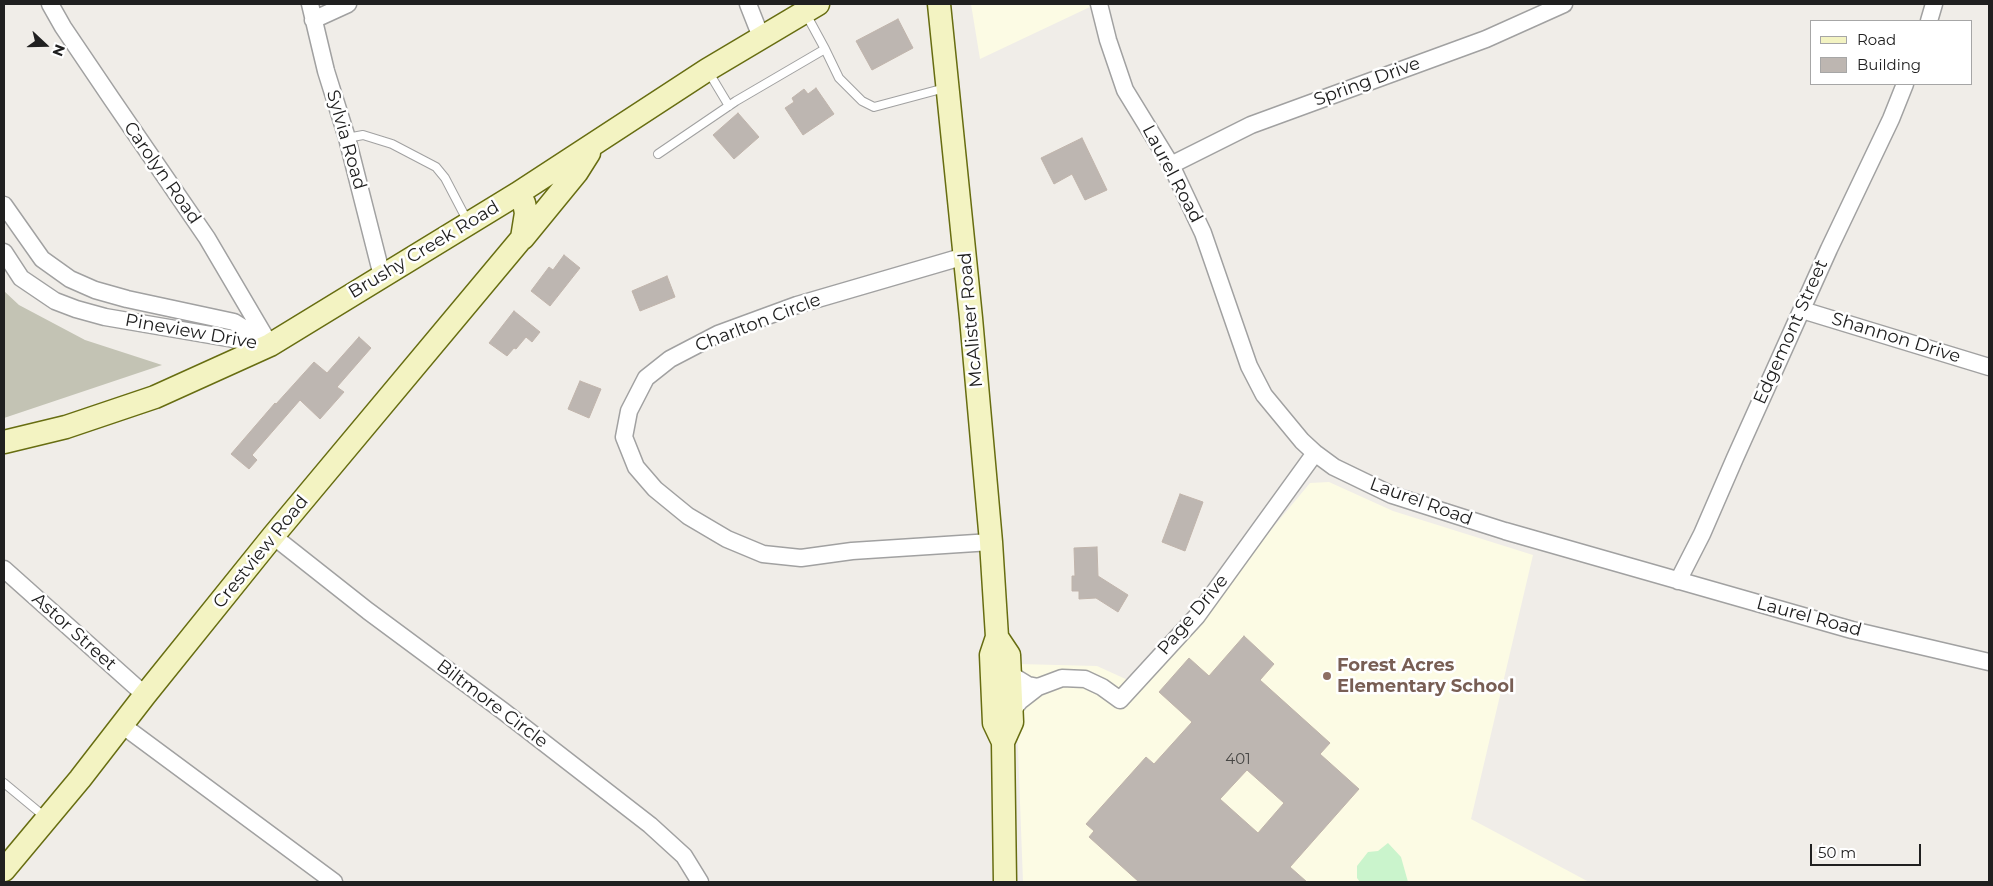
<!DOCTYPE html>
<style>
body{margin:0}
#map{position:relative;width:1993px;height:886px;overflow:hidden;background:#f0ede8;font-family:Montserrat,sans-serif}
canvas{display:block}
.frame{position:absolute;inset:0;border:5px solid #202020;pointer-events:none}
.legend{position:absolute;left:1810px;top:20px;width:162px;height:65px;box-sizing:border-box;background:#fff;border:1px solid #a6a6a6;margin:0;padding:6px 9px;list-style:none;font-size:15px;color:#202020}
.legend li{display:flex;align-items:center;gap:10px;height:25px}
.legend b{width:25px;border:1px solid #a6a6a6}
.north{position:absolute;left:20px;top:20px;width:50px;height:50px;-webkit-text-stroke:4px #fff;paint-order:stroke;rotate:111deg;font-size:14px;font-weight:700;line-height:20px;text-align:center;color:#202020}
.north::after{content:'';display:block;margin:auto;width:18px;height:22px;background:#202020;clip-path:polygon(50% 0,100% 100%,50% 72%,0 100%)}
.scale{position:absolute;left:1810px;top:844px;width:111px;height:22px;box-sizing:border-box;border:2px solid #202020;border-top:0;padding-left:6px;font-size:15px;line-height:18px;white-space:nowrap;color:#202020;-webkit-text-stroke:4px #fff;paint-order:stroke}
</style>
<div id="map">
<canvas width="1993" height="886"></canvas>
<div class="frame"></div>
<ul class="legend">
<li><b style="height:6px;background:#f3f3c2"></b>Road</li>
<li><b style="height:14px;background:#bdb6b1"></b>Building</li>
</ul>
<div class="north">N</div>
<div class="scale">50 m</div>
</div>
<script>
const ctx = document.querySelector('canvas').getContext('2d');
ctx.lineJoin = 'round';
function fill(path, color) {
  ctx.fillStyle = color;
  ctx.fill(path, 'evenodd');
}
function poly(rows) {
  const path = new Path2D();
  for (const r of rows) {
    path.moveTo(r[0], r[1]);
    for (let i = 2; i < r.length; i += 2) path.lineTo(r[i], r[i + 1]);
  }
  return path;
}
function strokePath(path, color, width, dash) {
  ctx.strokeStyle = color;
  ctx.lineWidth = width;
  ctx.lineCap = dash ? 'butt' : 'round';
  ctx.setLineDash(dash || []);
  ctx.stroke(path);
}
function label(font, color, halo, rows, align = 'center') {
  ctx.font = font + ' Montserrat,sans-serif';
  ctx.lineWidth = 5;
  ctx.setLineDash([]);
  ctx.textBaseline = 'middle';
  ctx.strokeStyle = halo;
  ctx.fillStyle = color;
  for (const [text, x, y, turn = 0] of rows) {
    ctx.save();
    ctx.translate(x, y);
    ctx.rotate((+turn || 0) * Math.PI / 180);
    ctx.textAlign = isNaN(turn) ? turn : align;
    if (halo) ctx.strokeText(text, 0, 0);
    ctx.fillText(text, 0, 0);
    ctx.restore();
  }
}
const education = poly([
 [971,4,1092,4,1092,6,980,59],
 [1329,482,1393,511,1533,555,1471,819,1589,882,1023,882,1016,696,1018,664,1097,666,1141,686,1310,483]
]);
const construction = poly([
 [4,291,19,305,85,340,162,365,4,418]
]);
const park = poly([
 [1388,843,1401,857,1408,882,1360,882,1357,878,1357,866,1368,852,1378,851]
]);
const building = poly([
 [898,19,913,48,872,70,856,41,898,19],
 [816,88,834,114,803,135,785,108,794,102,792,98,804,89,808,94,816,88],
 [738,113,759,137,734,159,713,135,738,113],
 [1082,138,1107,190,1085,200,1072,174,1054,184,1041,158,1082,138],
 [564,255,580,268,550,306,531,291,549,267,553,270,564,255],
 [667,276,675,297,640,311,632,291,667,276],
 [514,311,540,332,532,342,526,337,516,349,514,348,507,356,489,343,514,311],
 [359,337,371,348,337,387,344,392,320,419,300,400,252,455,257,460,249,469,231,454,275,403,276,404,314,362,327,373,359,337],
 [580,381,601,389,589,418,568,409,580,381],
 [1180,494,1203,502,1185,551,1162,542,1180,494],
 [1097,547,1098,576,1128,595,1118,612,1096,598,1079,599,1079,591,1072,591,1072,576,1075,576,1074,548,1097,547],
 [1244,636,1274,664,1260,680,1330,743,1320,754,1359,789,1290,867,1307,882,1139,882,1089,837,1094,831,1086,824,1146,757,1154,764,1192,722,1159,692,1189,658,1209,676,1244,636],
 [1247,770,1284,803,1258,833,1220,799,1247,770]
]);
const lane = poly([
 [806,14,825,49],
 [708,71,729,106],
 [347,138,363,135,392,144,436,167,445,178,468,222],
 [658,154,736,101,825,49,839,78,862,101,874,107,945,88],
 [4,783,45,817]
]);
const street = poly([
 [50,4,63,27,111,98,207,238,270,345],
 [310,4,326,71,347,138,382,276],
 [748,4,761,37],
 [1099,4,1108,40,1125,90,1171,165,1203,233,1249,366,1264,395,1302,441,1315,453,1334,467,1392,495,1505,531,1852,630,1989,662],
 [313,20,348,4],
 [1929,21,1934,4],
 [1171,165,1251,125,1486,39,1564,4],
 [4,205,42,259,70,279,95,290,127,299,234,322,266,342],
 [4,252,21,278,55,301,76,309,105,317,263,344],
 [965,256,797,305,718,334,670,359,646,378,629,411,624,437,636,467,655,489,688,516,727,539,763,554,801,558,852,551,991,542],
 [1802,310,1989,367],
 [273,536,368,611,503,711,650,825,684,856,700,882],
 [4,569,145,695],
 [1678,581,1702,534,1735,458,1829,249,1891,119,1905,84],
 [1010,674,1028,685,1038,687,1020,701,1011,712],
 [1038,687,1062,678,1085,679,1102,687,1120,700,1197,616,1315,453],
 [122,725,334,882]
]);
const secondary = poly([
 [939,4,971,318,991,542,997,637,991,655,994,723,1003,742,1012,722,1009,655,997,637],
 [523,238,577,172,589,153],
 [4,442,66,427,155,397,270,345,517,194,707,70,818,4],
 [1003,742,1005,882],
 [4,870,80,779,145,695,273,536,522,238,526,213,524,203,517,194]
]);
const markers = [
 [1327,676,5,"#8d6e63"]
];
const numberNames = [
 ["401",1238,760]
];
const streetNames = [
 ["Spring Drive",1367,82,-20],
 ["Sylvia Road",346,140,74],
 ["Carolyn Road",162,173,55],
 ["Laurel Road",1172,174,62],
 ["Brushy Creek Road",424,250,-31],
 ["McAlister Road",971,320,-95],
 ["Charlton Circle",758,323,-21],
 ["Pineview Drive",191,332,10],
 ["Edgemont Street",1791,332,-66],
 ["Shannon Drive",1896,338,17],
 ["Laurel Road",1421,502,20],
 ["Crestview Road",261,552,-51],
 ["Page Drive",1193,615,-50],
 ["Laurel Road",1809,617,15],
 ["Astor Street",74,632,42],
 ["Biltmore Circle",492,704,37]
];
const educationNames = [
 ["Forest Acres",1337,666],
 ["Elementary School",1337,687]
];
fill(education, '#fcfbe4');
fill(construction, '#c3c3b4');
fill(park, '#caf4cc');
fill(building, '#bdb6b1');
strokePath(building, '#c0b4ab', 1);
strokePath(lane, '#a1a1a1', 10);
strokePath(street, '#a1a1a1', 19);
strokePath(secondary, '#676d11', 25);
strokePath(lane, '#fff', 8);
strokePath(street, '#fff', 16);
strokePath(secondary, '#f3f3c2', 22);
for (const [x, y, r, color] of markers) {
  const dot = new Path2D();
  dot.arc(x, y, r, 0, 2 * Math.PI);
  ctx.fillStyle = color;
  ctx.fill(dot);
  strokePath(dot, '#fff', 2);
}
label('15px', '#474644', null, numberNames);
label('18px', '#202020', '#fff', streetNames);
label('bold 18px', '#785e54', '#fff', educationNames, 'left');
</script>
